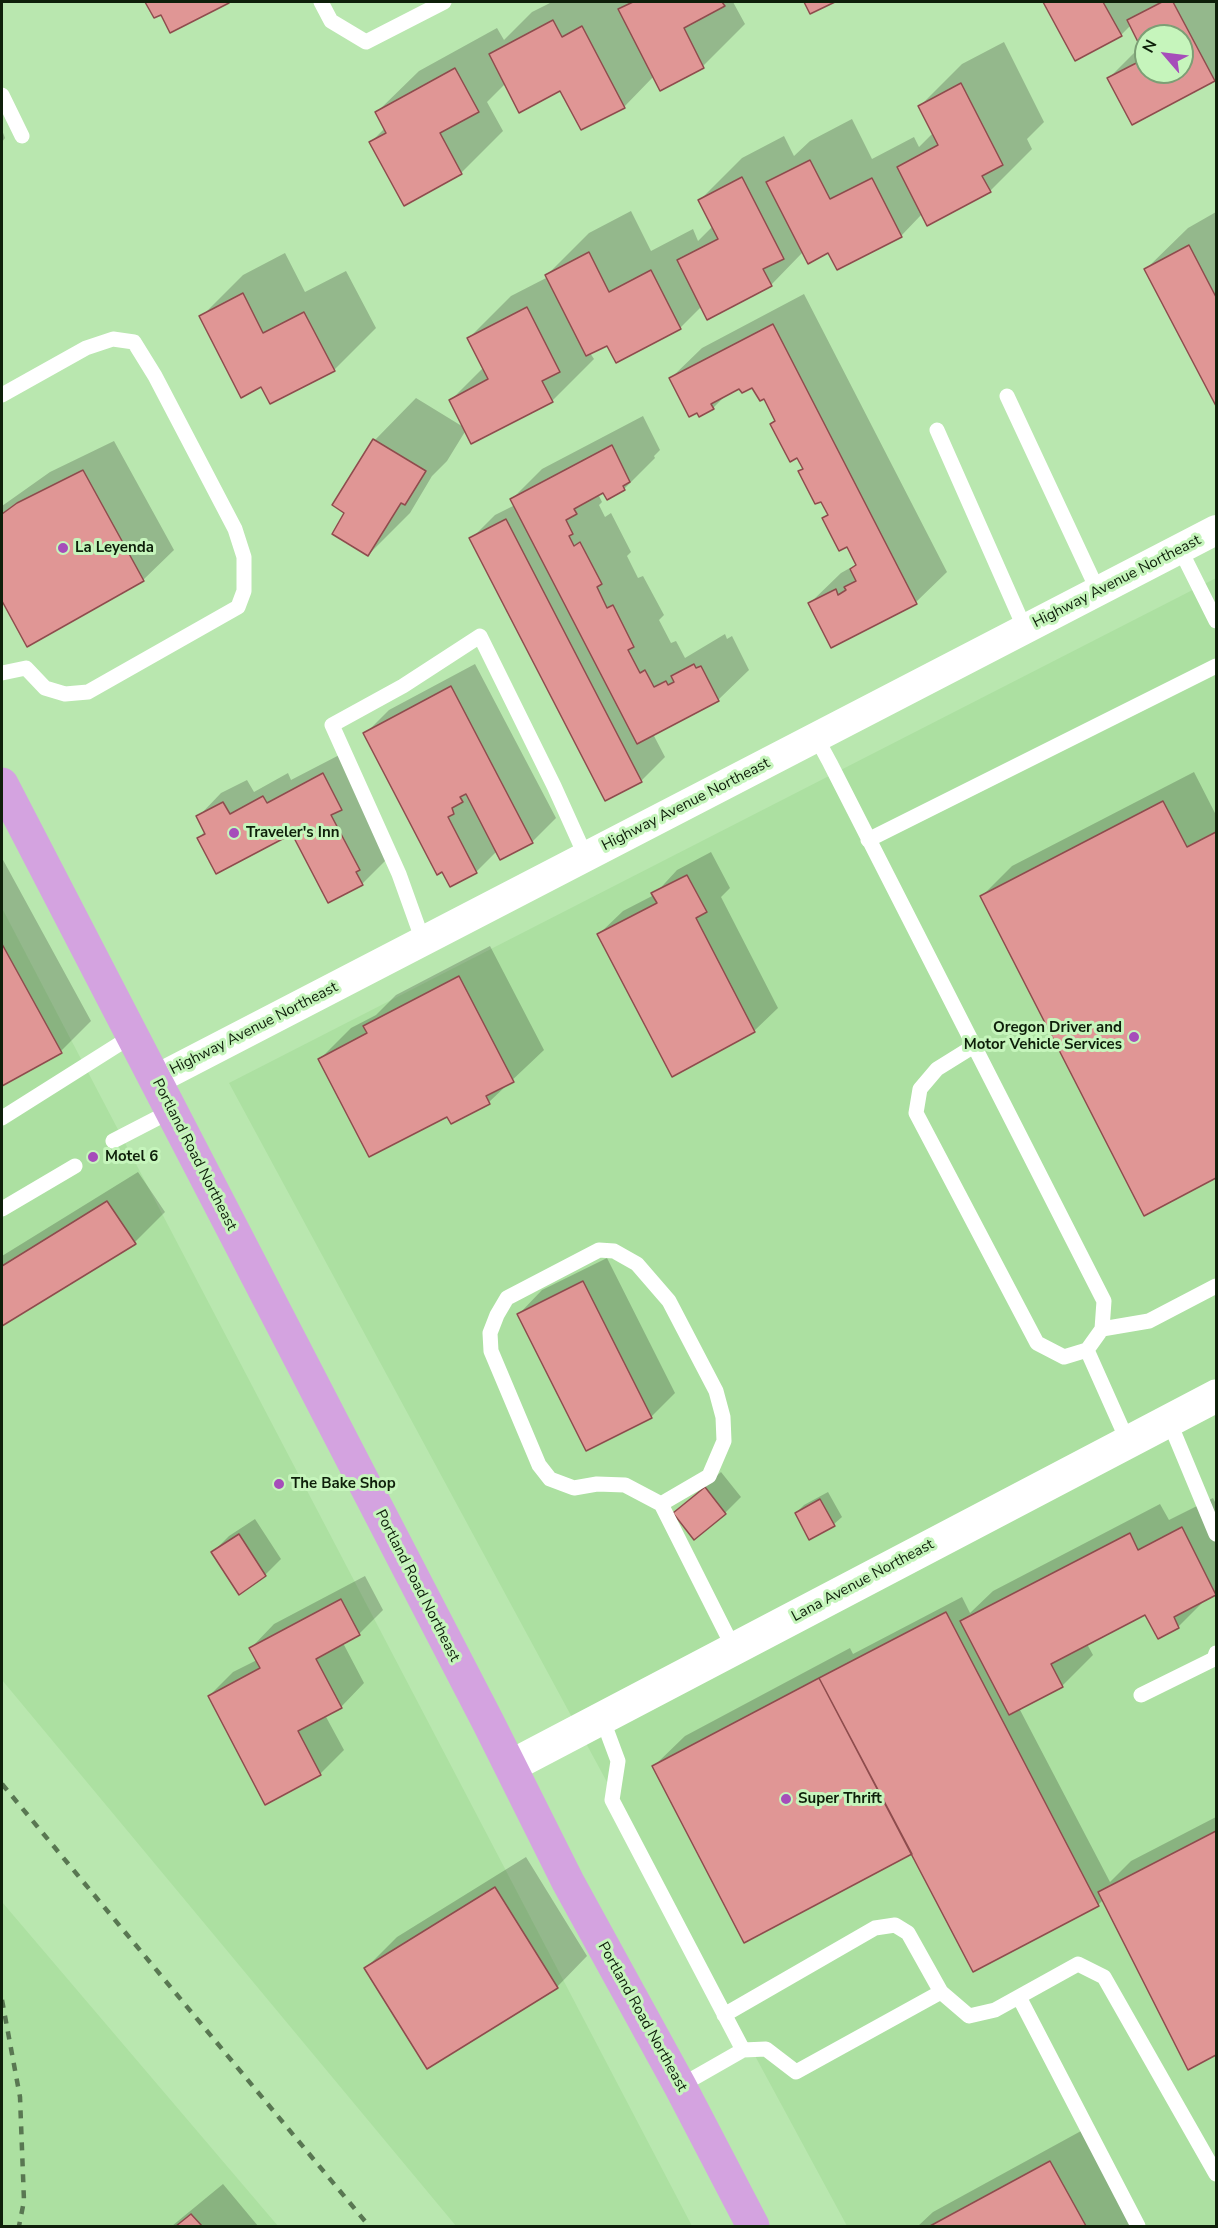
<!DOCTYPE html>
<style>
body{margin:0}
#map{position:relative;width:1218px;height:2228px;overflow:hidden;background:#b9e7af;font-family:"Nunito Sans",sans-serif}
canvas{display:block}
.frame{position:absolute;inset:0;border:3px solid #0e1f0a;pointer-events:none}
.north{position:absolute;left:1134px;top:24px;width:60px;height:60px;box-sizing:border-box;background:#c6f5bc;border:2px solid #7c9f75;border-radius:50%;rotate:298deg;font-size:16px;font-weight:700;line-height:24px;text-align:center;color:#0e1f0a}
.north::after{content:'';display:block;margin:auto;width:21px;height:27px;background:#a64dba;clip-path:polygon(50% 0,100% 100%,50% 72%,0 100%)}
</style>
<div id="map">
<canvas width="1218" height="2228"></canvas>
<div class="frame"></div>
<div class="north">N</div>
</div>
<script>
const ctx = document.querySelector('canvas').getContext('2d');
ctx.lineJoin = 'round';
function fill(path, color) {
  ctx.fillStyle = color;
  ctx.fill(path, 'evenodd');
}
function poly(rows) {
  const path = new Path2D();
  for (const r of rows) {
    path.moveTo(r[0], r[1]);
    for (let i = 2; i < r.length; i += 2) path.lineTo(r[i], r[i + 1]);
  }
  return path;
}
function strokePath(path, color, width, dash) {
  ctx.strokeStyle = color;
  ctx.lineWidth = width;
  ctx.lineCap = dash ? 'butt' : 'round';
  ctx.setLineDash(dash || []);
  ctx.stroke(path);
}
function label(font, color, halo, rows, align = 'center') {
  ctx.font = font + ' "Nunito Sans",sans-serif';
  ctx.lineWidth = 6;
  ctx.setLineDash([]);
  ctx.textBaseline = 'middle';
  ctx.strokeStyle = halo;
  ctx.fillStyle = color;
  for (const [text, x, y, turn = 0] of rows) {
    ctx.save();
    ctx.translate(x, y);
    ctx.rotate((+turn || 0) * Math.PI / 180);
    ctx.textAlign = isNaN(turn) ? turn : align;
    if (halo) ctx.strokeText(text, 0, 0);
    ctx.fillText(text, 0, 0);
    ctx.restore();
  }
}
const built = poly([
 [1216,578,1216,2226,847,2226,229,1083],
 [2,908,692,2226,456,2226,2,1680],
 [2,1902,278,2226,2,2226]
]);
const shadow = poly([
 [147,2,229,2,171,31,162,13,155,16],
 [552,2,733,2,745,24,703,66,654,76,624,107,561,89,506,83,487,102,503,131,461,173,371,142,385,128,377,112,419,71,497,28,504,40,532,12],
 [1045,2,1216,2,1216,77,1214,80,1109,78,1141,46,1131,25,1121,35,1076,59],
 [1146,36,1182,36,1182,72,1146,72],
 [1004,42,1044,122,1027,139,1032,149,990,191,922,214,901,236,829,251,803,252,771,285,702,306,680,328,608,344,590,353,594,359,552,401,466,430,447,461,432,476,410,513,368,555,346,512,335,505,375,440,416,398,465,428,451,400,484,367,469,338,511,296,548,277,547,275,589,233,631,211,651,251,693,229,698,241,713,226,700,200,742,158,784,136,794,156,810,141,852,119,872,159,914,137,919,147,933,133,920,106,962,64],
 [2,130,5,138,2,142],
 [1216,212,1216,403,1146,269,1188,228],
 [285,253,305,292,346,271,376,328,334,370,262,385,201,317,243,275],
 [804,294,947,572,916,602,832,646,810,603,841,573,857,564,848,545,824,518,829,513,822,500,800,472,804,468,798,456,772,424,776,420,764,396,753,386,740,387,728,393,713,408,671,378,702,348],
 [643,416,660,450,654,456,655,458,624,489,604,491,598,494,602,502,599,505,605,517,611,513,631,552,627,556,638,578,643,576,664,615,659,620,671,643,676,641,685,658,725,634,727,639,732,636,749,670,718,700,653,734,665,757,641,781,606,799,471,539,495,515,515,505,512,499,542,469],
 [114,441,174,550,143,580,27,645,2,598,2,506,50,472],
 [475,664,556,818,532,842,500,858,497,851,476,872,451,885,365,734,389,710],
 [347,751,386,860,362,884,293,832,199,838,205,831,198,817,221,793,247,780,254,792,288,773,291,780],
 [1194,772,1216,815,1216,1177,1144,1214,981,897,1012,866],
 [711,852,730,888,721,897,778,1008,754,1031,599,934,623,911,654,895,677,870],
 [2,858,91,1021,61,1051,2,1084],
 [490,946,544,1050,489,1102,451,1122,448,1114,320,1059,351,1028,376,1015,396,995],
 [138,1172,165,1212,135,1242,2,1325,2,1256],
 [607,1258,675,1393,651,1417,519,1314,542,1290],
 [721,1472,741,1497,725,1513,675,1513],
 [828,1492,842,1517,834,1524,796,1513,804,1505],
 [1213,1498,1216,1504,1216,1593,1206,1599,1179,1626,1158,1637,1146,1613,1087,1644,1093,1655,1062,1686,1019,1708,1110,1882,1131,1861,1216,1817,1216,2053,1189,2068,1104,1899,1098,1905,912,1852,654,1766,685,1736,850,1648,853,1654,962,1597,970,1613,993,1591,1160,1504,1169,1520],
 [255,1519,281,1559,265,1575,239,1593,213,1552,229,1536],
 [365,1576,383,1610,359,1634,343,1643,364,1683,341,1707,325,1715,344,1750,320,1774,209,1696,233,1672,257,1660,251,1648,274,1624],
 [526,1857,587,1956,557,1987,366,1968,397,1937],
 [1081,2131,1132,2226,918,2226,933,2212],
 [223,2184,258,2226,172,2226]
]);
const building = poly([
 [145,2,229,2,229,3,170,33,161,15,154,18,145,2],
 [633,2,722,2,725,6,684,28,704,68,660,91,618,9,633,2],
 [804,2,835,2,810,14,804,2],
 [1043,2,1103,2,1122,36,1075,61,1043,2],
 [1162,2,1173,2,1215,81,1132,125,1107,78,1146,58,1127,20,1162,2],
 [1146,36,1182,36,1182,72,1146,72,1146,36],
 [553,20,562,37,582,26,625,108,581,130,560,91,519,113,489,54,553,20],
 [455,68,479,112,440,133,462,174,404,206,369,142,386,133,375,112,455,68],
 [961,83,1003,165,982,176,991,192,927,226,897,167,938,145,918,106,961,83],
 [810,160,830,199,872,178,902,237,837,270,828,253,808,264,766,182,810,160],
 [742,177,784,259,763,269,772,286,707,320,677,260,718,239,698,200,742,177],
 [1189,245,1216,297,1216,406,1144,269,1189,245],
 [589,252,609,292,651,270,681,329,616,363,607,346,586,356,545,275,589,252],
 [243,293,263,333,304,312,335,371,270,404,261,387,241,398,199,316,243,293],
 [527,307,560,372,542,381,553,402,471,444,449,400,488,379,467,338,527,307],
 [773,324,917,604,831,648,808,603,836,589,838,595,846,590,844,587,856,581,850,569,856,565,847,547,839,551,822,518,828,515,821,502,815,504,798,471,803,469,797,458,790,462,770,424,775,421,764,399,760,401,752,388,742,393,739,389,711,404,714,409,699,417,697,413,689,417,669,378,773,324],
 [373,439,426,471,405,505,401,503,368,556,332,534,344,513,332,505,373,439],
 [612,445,630,482,623,486,625,490,607,500,603,493,574,509,577,514,566,520,573,534,569,536,574,546,580,542,602,584,597,587,607,608,613,605,634,647,628,650,640,673,645,670,654,687,666,681,668,685,674,682,671,676,694,664,696,668,701,666,719,701,637,744,510,499,612,445],
 [83,470,144,581,27,647,2,601,2,514,17,503,83,470],
 [506,519,642,782,605,801,469,538,506,519],
 [451,686,533,843,500,860,466,794,460,797,463,802,452,808,454,814,448,817,477,873,450,887,442,872,437,875,363,733,451,686],
 [323,773,342,810,331,815,360,870,356,872,363,885,328,903,292,834,216,874,197,838,205,834,196,816,223,802,230,814,263,796,267,803,323,773],
 [1163,801,1187,847,1216,832,1216,1178,1144,1216,980,896,1163,801],
 [687,875,707,912,696,918,755,1032,672,1077,597,934,657,903,651,893,687,875],
 [2,944,62,1053,2,1086,2,944],
 [459,976,514,1082,486,1096,490,1104,451,1124,447,1117,369,1157,318,1059,367,1033,363,1026,459,976],
 [107,1201,136,1244,2,1326,2,1266,107,1201],
 [583,1281,652,1418,586,1451,517,1314,583,1281],
 [705,1487,726,1514,694,1540,673,1513,705,1487],
 [820,1499,835,1526,809,1540,795,1513,820,1499],
 [1182,1527,1216,1595,1174,1617,1179,1628,1158,1639,1145,1615,1051,1664,1063,1687,1009,1715,960,1621,1130,1533,1138,1550,1182,1527],
 [239,1534,266,1576,239,1595,211,1552,239,1534],
 [341,1599,360,1635,316,1659,342,1708,298,1731,321,1775,265,1805,208,1696,260,1668,249,1648,341,1599],
 [946,1612,1099,1906,973,1972,819,1678,946,1612],
 [819,1678,912,1854,744,1943,652,1766,819,1678],
 [1216,1831,1216,2055,1188,2070,1098,1892,1216,1831],
 [495,1887,558,1988,427,2069,364,1968,495,1887],
 [1050,2161,1086,2226,930,2226,1050,2161],
 [191,2214,202,2226,176,2226,191,2214]
]);
const service = poly([
 [321,2,331,21,366,42,444,2],
 [2,95,22,136],
 [2,395,86,348,113,339,134,342,155,376,235,529,244,557,244,591,238,607,88,692,65,694,45,688,26,668,2,673],
 [1007,396,1098,591],
 [937,430,1025,629],
 [1180,549,1216,621],
 [816,737,830,763,1104,1301,1102,1329,1087,1350,1064,1357,1037,1343,916,1113,920,1089,937,1069,974,1046],
 [868,840,1216,666],
 [423,941,399,874,332,725,403,686,480,636,554,786,586,857],
 [2,1118,132,1036],
 [113,1141,171,1111],
 [2,1209,75,1166],
 [1102,1329,1149,1321,1216,1286],
 [1087,1350,1128,1442],
 [1169,1421,1216,1534],
 [661,1504,709,1476,724,1441,723,1417,716,1391,669,1301,637,1264,614,1251,599,1250,507,1298,497,1315,490,1333,491,1351,539,1465,550,1479,574,1488,597,1484,625,1485,661,1504,734,1649],
 [1141,1695,1214,1659,1216,1653],
 [602,1718,618,1761,612,1800,743,2050],
 [1019,1997,1138,2226],
 [724,2015,875,1928,895,1925,908,1933,941,1992],
 [680,2086,743,2050,766,2049,796,2072,941,1992,969,2016,995,2010,1078,1964,1104,1977,1216,2174]
]);
const minor = poly([
 [155,1080,1216,530]
]);
const tertiary = poly([
 [511,1766,1216,1396]
]);
const primary = poly([
 [2,784,488,1722,568,1882,680,2086,753,2226]
]);
const rail = poly([
 [2,1784,369,2226],
 [2,2000,20,2097,24,2201,19,2226]
]);
const markers = [
 [63,548,6,"#a64dba"],
 [234,833,6,"#a64dba"],
 [1134,1037,6,"#a64dba"],
 [93,1157,6,"#a64dba"],
 [279,1484,6,"#a64dba"],
 [786,1799,6,"#a64dba"]
];
const poiNames = [
 ["La Leyenda",75,548],
 ["Traveler's Inn",246,833],
 ["Oregon Driver and",1122,1028,"right"],
 ["Motor Vehicle Services",1122,1045,"right"],
 ["Motel 6",105,1157],
 ["The Bake Shop",291,1484],
 ["Super Thrift",798,1799]
];
const streetNames = [
 ["Highway Avenue Northeast",1117,582,-27],
 ["Highway Avenue Northeast",686,805,-27],
 ["Highway Avenue Northeast",254,1029,-27],
 ["Portland Road Northeast",194,1155,63],
 ["Lana Avenue Northeast",863,1581,-28],
 ["Portland Road Northeast",417,1586,63],
 ["Portland Road Northeast",642,2017,61]
];
fill(built, '#ace0a1');
fill(shadow, '#0003');
fill(building, '#e09695');
strokePath(building, '#8e4c4d', 1.5);
strokePath(service, '#fff', 15);
strokePath(minor, '#fff', 30);
strokePath(tertiary, '#fff', 33);
strokePath(primary, '#d4a3e0', 33);
strokePath(rail, '#597752', 4.5, [8, 8]);
for (const [x, y, r, color] of markers) {
  const dot = new Path2D();
  dot.arc(x, y, r, 0, 2 * Math.PI);
  ctx.fillStyle = color;
  ctx.fill(dot);
  strokePath(dot, '#c6f5bc', 2);
}
label('bold 15px', '#0e1f0a', '#c6f5bc', poiNames, 'left');
label('15px', '#0e1f0a', '#c6f5bc', streetNames);
</script>
